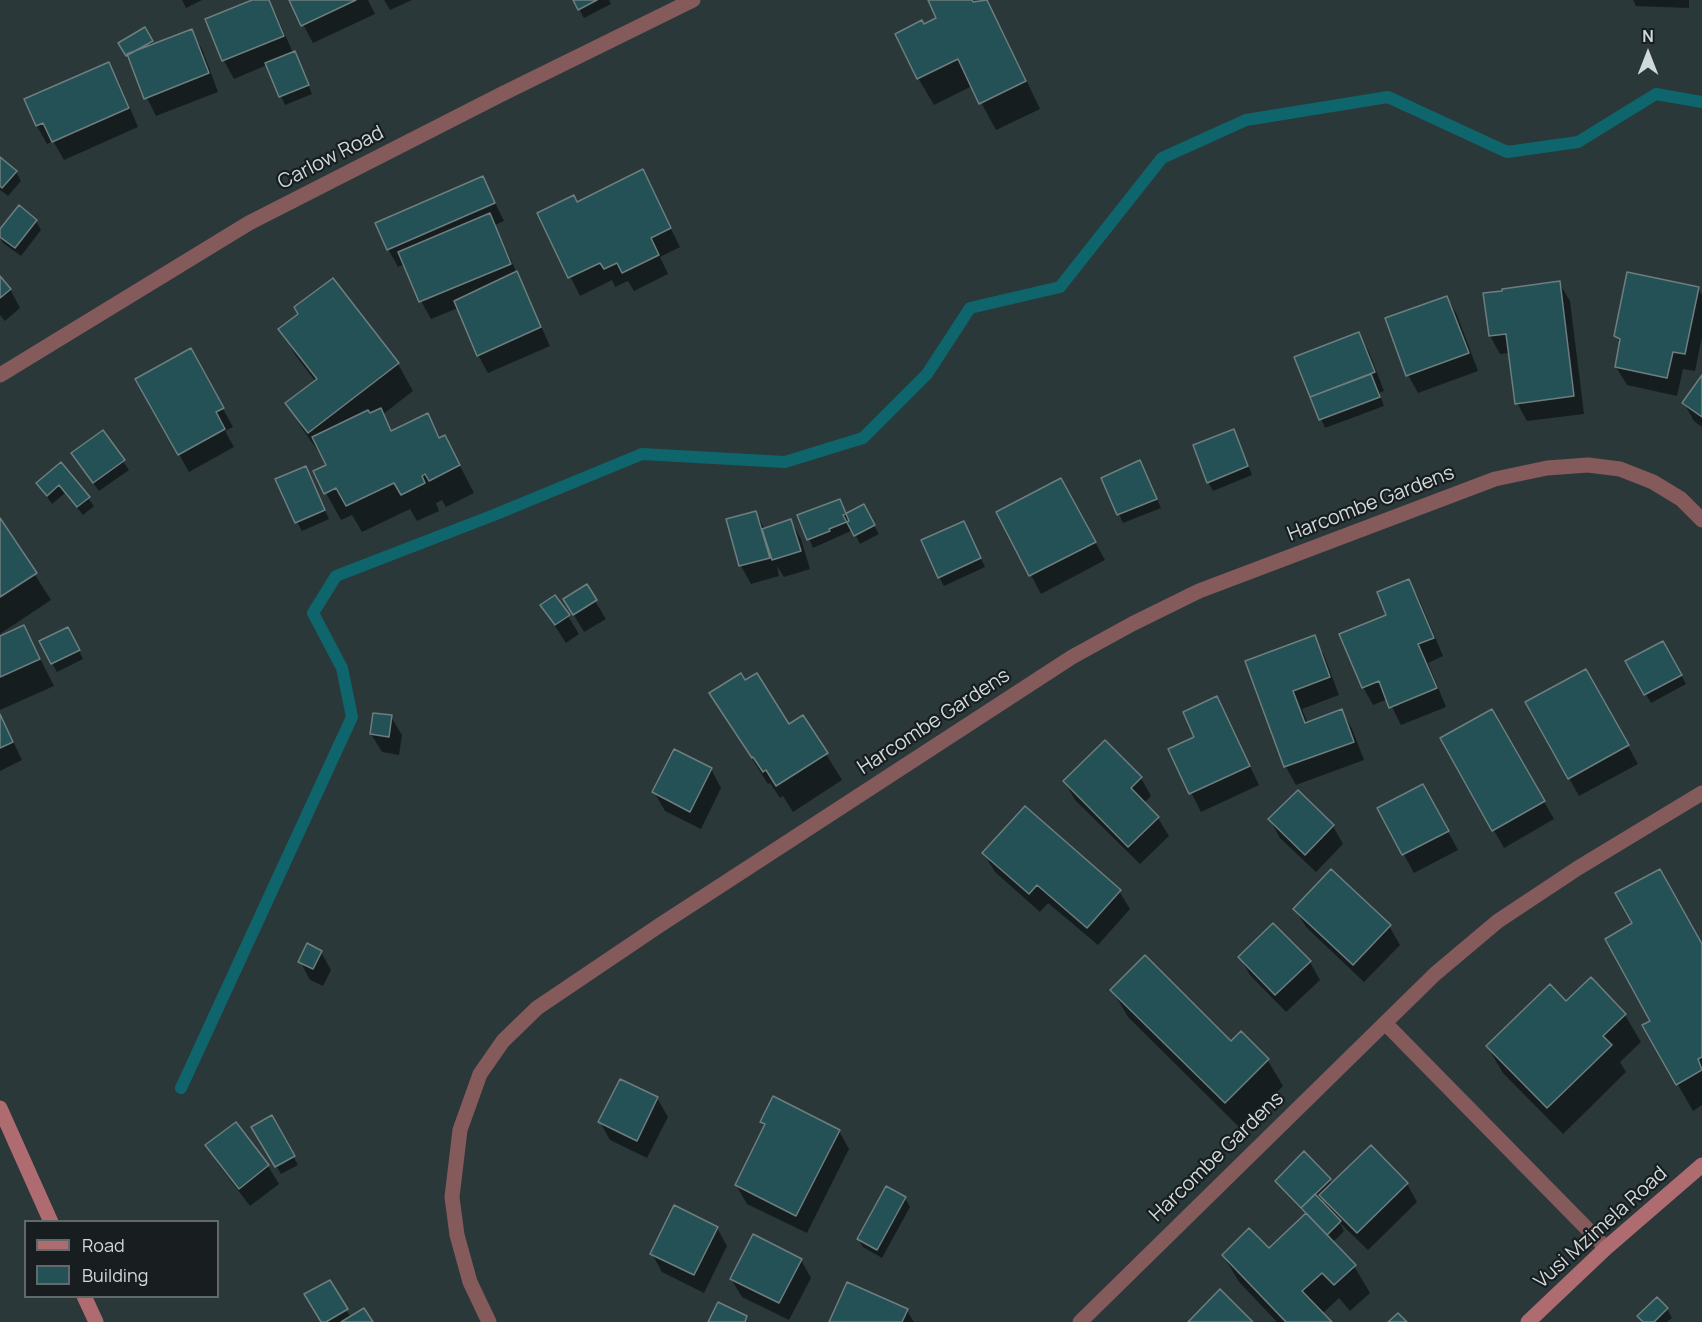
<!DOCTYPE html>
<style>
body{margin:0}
#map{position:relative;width:1702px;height:1322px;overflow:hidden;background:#2a383a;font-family:Manrope,sans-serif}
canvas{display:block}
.legend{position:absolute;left:24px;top:1220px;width:195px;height:78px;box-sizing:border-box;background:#181e1f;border:2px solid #62696a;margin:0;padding:8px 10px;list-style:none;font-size:18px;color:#d1dadb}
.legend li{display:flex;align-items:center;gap:12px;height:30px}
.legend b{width:30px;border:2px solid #62696a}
.north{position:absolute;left:1618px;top:24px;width:60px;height:60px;-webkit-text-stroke:4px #181e1f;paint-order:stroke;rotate:0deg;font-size:16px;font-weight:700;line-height:24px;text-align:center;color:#d1dadb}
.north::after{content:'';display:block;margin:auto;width:21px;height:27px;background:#d1dadb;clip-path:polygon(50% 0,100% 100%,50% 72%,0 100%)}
</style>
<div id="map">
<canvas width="1702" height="1322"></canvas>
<ul class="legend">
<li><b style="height:8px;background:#af6c70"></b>Road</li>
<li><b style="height:16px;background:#245156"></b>Building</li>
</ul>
<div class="north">N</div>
</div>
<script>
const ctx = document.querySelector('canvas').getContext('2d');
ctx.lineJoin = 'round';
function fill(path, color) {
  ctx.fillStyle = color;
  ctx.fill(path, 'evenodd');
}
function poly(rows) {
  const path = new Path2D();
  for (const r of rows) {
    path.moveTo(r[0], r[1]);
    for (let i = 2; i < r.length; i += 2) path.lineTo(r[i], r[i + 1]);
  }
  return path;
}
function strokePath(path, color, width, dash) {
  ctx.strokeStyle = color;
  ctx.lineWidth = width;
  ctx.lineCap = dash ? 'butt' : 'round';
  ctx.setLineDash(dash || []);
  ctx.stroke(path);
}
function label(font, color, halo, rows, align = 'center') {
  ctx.font = font + ' Manrope,sans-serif';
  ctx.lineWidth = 4.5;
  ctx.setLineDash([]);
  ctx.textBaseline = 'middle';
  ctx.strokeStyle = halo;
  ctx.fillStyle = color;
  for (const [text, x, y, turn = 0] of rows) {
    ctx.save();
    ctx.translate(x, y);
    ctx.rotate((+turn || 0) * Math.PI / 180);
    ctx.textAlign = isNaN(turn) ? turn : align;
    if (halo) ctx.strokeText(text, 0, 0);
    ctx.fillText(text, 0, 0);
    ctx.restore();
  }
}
const shadow = poly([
 [182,0,202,0,186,8],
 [256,0,268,0,276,14,293,53,299,61,312,94,285,105,267,65,234,79,224,61,207,20],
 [290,0,368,0,375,14,313,43],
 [384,0,412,0,390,10],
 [574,0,609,0,611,4,584,18],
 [932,0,972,0,974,3,985,0,1000,25,1040,109,996,130,972,86,934,105,918,78,938,19],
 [1633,0,1689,0,1689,8,1636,6],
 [144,29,154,45,191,31,202,49,218,92,156,116,120,43],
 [109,64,119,82,138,127,64,160,53,141,47,144,37,126,26,100],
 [0,159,16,172,21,181,8,196,0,190],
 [642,171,680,247,660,257,668,274,634,291,628,281,615,287,612,280,580,296,539,214,577,204],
 [483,178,504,221,495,225,550,346,488,373,478,355,458,308,431,319,421,301,405,264,398,267,388,249],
 [20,208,36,221,41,230,21,256,3,243,0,237,0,232],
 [0,278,10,289,20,308,5,321,0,315],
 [333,280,398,364,413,391,382,415,392,432,427,415,441,439,445,437,474,493,446,507,442,500,436,503,439,511,417,521,410,509,362,532,352,515,341,520,326,493,328,465,303,430,287,403,316,382,296,356,280,329,300,315],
 [1559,283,1570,301,1584,414,1527,421,1517,403,1510,353,1500,354,1490,336,1485,295],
 [1698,288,1702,295,1702,337,1695,371,1683,369,1677,396,1627,385,1616,367,1621,345,1615,335],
 [1447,297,1457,315,1478,371,1418,393,1408,375],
 [1359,334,1369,352,1384,391,1379,393,1384,406,1325,428,1296,357],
 [190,350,233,427,225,431,234,447,189,472,137,380],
 [1702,378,1702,427,1694,421,1684,403],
 [102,432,129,470,99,491,78,462],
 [1238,440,1252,475,1213,491,1208,482],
 [61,464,94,506,83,515,65,493,52,504,38,484],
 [1144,471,1161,508,1123,523,1103,479],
 [310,477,329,519,302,531,297,522],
 [1071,498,1105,560,1041,594,998,513],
 [863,506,879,534,860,544,853,530,813,548,799,516,846,515],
 [756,513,765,530,791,521,801,539,810,569,784,577,777,566,779,576,751,584,741,566,728,520],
 [0,520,51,600,0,634],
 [968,531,985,567,944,586,939,577],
 [1409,581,1419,599,1443,656,1428,663,1446,707,1401,725,1388,699,1373,705,1363,687,1388,616],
 [586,586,606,619,584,632,565,600],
 [542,606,568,616,579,634,566,643],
 [24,627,54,686,0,710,0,638],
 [73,637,83,659,57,672,52,663],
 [1314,637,1324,655,1339,695,1302,709,1308,724,1342,711,1352,729,1364,760,1296,785,1286,767,1247,662],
 [1663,643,1686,684,1651,703,1627,662],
 [1586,671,1638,764,1579,796,1527,703],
 [711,694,788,726,826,754,842,780,793,812,783,796,780,798,770,783,768,784],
 [1217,698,1259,785,1201,812,1170,750,1196,738],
 [1491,711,1554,819,1504,848,1442,739],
 [0,714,22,760,0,771],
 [391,717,402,735,399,755,382,752,371,734],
 [711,769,721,788,701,829,665,811,654,792],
 [1141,778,1151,796,1144,803,1158,818,1169,836,1140,864,1075,800,1065,782],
 [1433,804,1458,850,1414,873,1379,809],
 [1270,820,1333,826,1343,844,1316,872,1280,838],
 [984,854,1119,891,1130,909,1098,945,1048,903,1040,912,995,872],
 [1295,909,1389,926,1400,945,1364,982,1306,927],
 [1702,946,1702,1105,1693,1111,1644,1026,1652,1022],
 [321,952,331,970,323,986,310,980,300,961],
 [1240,957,1310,962,1320,980,1286,1012,1250,975],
 [1591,980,1625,1015,1641,1042,1620,1062,1626,1072,1563,1134,1503,1073,1487,1046,1566,1003],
 [1112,990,1267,1059,1283,1086,1241,1129,1128,1017],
 [620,1081,657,1098,668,1117,647,1158,610,1140,600,1122],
 [271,1117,298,1165,281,1174,253,1128],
 [762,1122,839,1131,849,1149,807,1233,747,1204,736,1185,765,1128],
 [236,1124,268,1166,279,1184,250,1206,218,1164,207,1146],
 [1371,1147,1407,1184,1417,1202,1368,1250,1340,1223,1344,1231,1332,1243,1354,1266,1370,1293,1350,1311,1339,1298,1322,1314,1330,1322,1277,1322,1239,1282,1223,1255,1269,1251,1306,1215,1282,1189,1277,1181,1330,1180,1332,1185],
 [1323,1199,1331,1212,1320,1202],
 [905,1198,910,1207,882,1258,863,1247,858,1239],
 [717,1228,727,1246,704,1293,662,1272,652,1254],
 [801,1260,811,1278,789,1320,742,1297,731,1279],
 [329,1282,351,1318,371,1322,323,1322],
 [1667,1309,1672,1318,1667,1322,1642,1322,1639,1317],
 [907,1311,914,1322,830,1322]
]);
const stream = poly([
 [181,1088,352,717,342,668,313,613,336,576,494,515,642,454,785,462,863,438,927,374,970,308,1060,287,1162,158,1246,120,1388,97,1507,152,1578,142,1656,94,1702,102]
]);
const building = poly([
 [252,0,269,0,284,36,222,61,205,19,252,0],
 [289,0,356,0,301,26,289,0],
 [573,0,597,0,578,10,573,0],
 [928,0,972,0,973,2,987,0,1026,81,979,104,958,59,917,79,895,34,922,20,924,24,936,18,928,0],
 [145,27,153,41,126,56,118,43,145,27],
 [192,29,209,73,144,99,127,54,192,29],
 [295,51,309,85,279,97,265,63,295,51],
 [109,62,129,108,52,142,43,123,36,126,24,99,109,62],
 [0,157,17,171,2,188,0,186,0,157],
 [643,169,671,228,651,238,659,255,622,273,617,263,604,269,600,263,568,278,537,213,574,195,577,202,643,169],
 [483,176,495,203,387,250,375,223,483,176],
 [19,205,37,220,15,248,0,237,0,229,19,205],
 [490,213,511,264,419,302,398,252,490,213],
 [517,271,541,327,477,356,454,301,517,271],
 [1627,272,1699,287,1685,354,1673,352,1667,378,1615,367,1620,339,1614,336,1627,272],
 [0,276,11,289,0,298,0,276],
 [333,278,399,363,308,433,285,403,317,379,278,329,298,314,294,307,333,278],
 [1560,281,1574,396,1515,404,1506,334,1489,336,1483,293,1502,291,1502,289,1560,281],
 [1447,296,1469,353,1406,376,1385,318,1447,296],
 [1359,332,1375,372,1310,397,1294,357,1359,332],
 [191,348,224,408,216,412,225,429,178,455,135,379,191,348],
 [1371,374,1380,397,1319,420,1310,397,1371,374],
 [1702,375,1702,417,1682,403,1702,375],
 [381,408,391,431,428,413,439,438,445,435,460,465,429,481,425,474,422,476,425,483,401,495,394,483,346,506,336,488,324,494,313,471,326,465,312,437,368,410,370,413,381,408],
 [1234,429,1248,466,1207,483,1193,445,1234,429],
 [103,430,125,460,93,483,71,453,103,430],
 [1140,460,1157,499,1117,515,1101,478,1140,460],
 [61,462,90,497,77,507,59,485,47,496,36,483,61,462],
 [306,466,325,510,295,523,275,479,306,466],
 [1061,478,1096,542,1029,576,996,512,1061,478],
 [840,499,849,521,829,529,830,531,807,540,797,515,840,499],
 [864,504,875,525,854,536,843,515,864,504],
 [756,511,770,558,739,566,726,519,756,511],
 [0,518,37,573,0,597,0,518],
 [791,519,801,551,772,560,762,529,791,519],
 [964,521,981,558,938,578,921,540,964,521],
 [1409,579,1434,638,1418,644,1437,688,1389,708,1379,681,1362,688,1339,634,1386,615,1377,592,1409,579],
 [587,584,597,600,573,615,563,599,587,584],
 [555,595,570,615,555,625,540,605,555,595],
 [24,625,40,659,0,677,0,636,24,625],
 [68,627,80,650,51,664,39,641,68,627],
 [1315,635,1330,677,1293,691,1305,723,1342,709,1354,742,1284,767,1245,661,1315,635],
 [1663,641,1682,675,1644,695,1625,661,1663,641],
 [1586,669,1629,745,1568,779,1525,702,1586,669],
 [741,673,745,680,757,673,789,724,803,715,828,753,776,786,766,770,763,772,753,757,752,758,709,693,741,673],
 [1217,696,1250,766,1189,794,1168,749,1194,737,1183,712,1217,696],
 [1492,709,1545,801,1492,831,1440,738,1492,709],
 [373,713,392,715,389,737,370,734,373,713],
 [0,714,13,742,0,748,0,714],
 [1105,740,1142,777,1131,788,1159,817,1128,847,1063,781,1105,740],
 [674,749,712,768,690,812,652,792,674,749],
 [1423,784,1449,831,1402,855,1377,808,1423,784],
 [1298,790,1334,825,1305,855,1268,819,1298,790],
 [1025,806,1121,890,1087,928,1037,885,1029,894,982,853,1025,806],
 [1331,869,1391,925,1353,965,1293,909,1331,869],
 [1660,869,1702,944,1702,1057,1698,1059,1702,1070,1676,1085,1642,1025,1650,1021,1605,939,1632,923,1615,893,1660,869],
 [1273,923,1311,961,1275,995,1238,957,1273,923],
 [307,943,322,951,313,969,298,962,307,943],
 [1145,955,1231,1041,1241,1031,1269,1059,1225,1103,1110,990,1145,955],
 [1591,977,1626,1014,1603,1036,1612,1045,1547,1108,1486,1046,1550,984,1566,1001,1591,977],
 [620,1079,658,1097,637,1141,598,1122,620,1079],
 [773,1096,840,1130,796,1216,735,1185,765,1124,760,1122,773,1096],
 [272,1115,295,1156,275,1167,251,1127,272,1115],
 [236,1122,269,1165,239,1189,205,1145,236,1122],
 [1371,1145,1408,1183,1357,1233,1319,1195,1371,1145],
 [1304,1151,1331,1179,1301,1208,1275,1181,1304,1151],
 [886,1186,906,1197,877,1250,857,1239,886,1186],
 [1315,1194,1341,1221,1327,1235,1301,1208,1315,1194],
 [674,1205,718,1227,694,1275,650,1254,674,1205],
 [1306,1213,1356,1265,1334,1285,1322,1273,1302,1291,1332,1322,1286,1322,1222,1255,1249,1228,1269,1248,1306,1213],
 [753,1234,802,1259,779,1303,730,1279,753,1234],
 [330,1280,348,1309,326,1322,321,1322,304,1294,330,1280],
 [847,1282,908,1309,902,1322,829,1322,847,1282],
 [1220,1289,1253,1322,1188,1322,1220,1289],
 [1657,1297,1668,1308,1654,1322,1643,1322,1637,1316,1657,1297],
 [718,1302,747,1316,745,1322,708,1322,718,1302],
 [364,1308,373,1322,341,1322,364,1308],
 [1398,1313,1407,1322,1388,1322,1398,1313]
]);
const street = poly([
 [0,375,249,223,504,93,693,0],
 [1385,1023,1606,1248],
 [489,1322,470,1282,457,1235,452,1197,460,1130,480,1074,503,1041,537,1008,660,925,1072,657,1132,624,1199,591,1495,479,1547,468,1588,465,1620,469,1653,482,1681,499,1702,520],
 [1080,1322,1435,974,1498,921,1578,868,1702,793]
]);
const secondary = poly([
 [0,1108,51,1222],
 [84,1296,96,1322],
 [1528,1322,1606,1248,1702,1165]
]);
const streetNames = [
 ["Carlow Road",331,158,-27],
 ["Harcombe Gardens",1371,504,-21],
 ["Harcombe Gardens",934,722,-33],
 ["Harcombe Gardens",1217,1157,-44],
 ["Vusi Mzimela Road",1601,1228,-42]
];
fill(shadow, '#0007');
strokePath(stream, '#0f656c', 12);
fill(building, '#245156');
strokePath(building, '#6e7e7f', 1.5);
strokePath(street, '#845a5b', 15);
strokePath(secondary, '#af6c70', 15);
label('20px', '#d1dadb', '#181e1f', streetNames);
</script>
